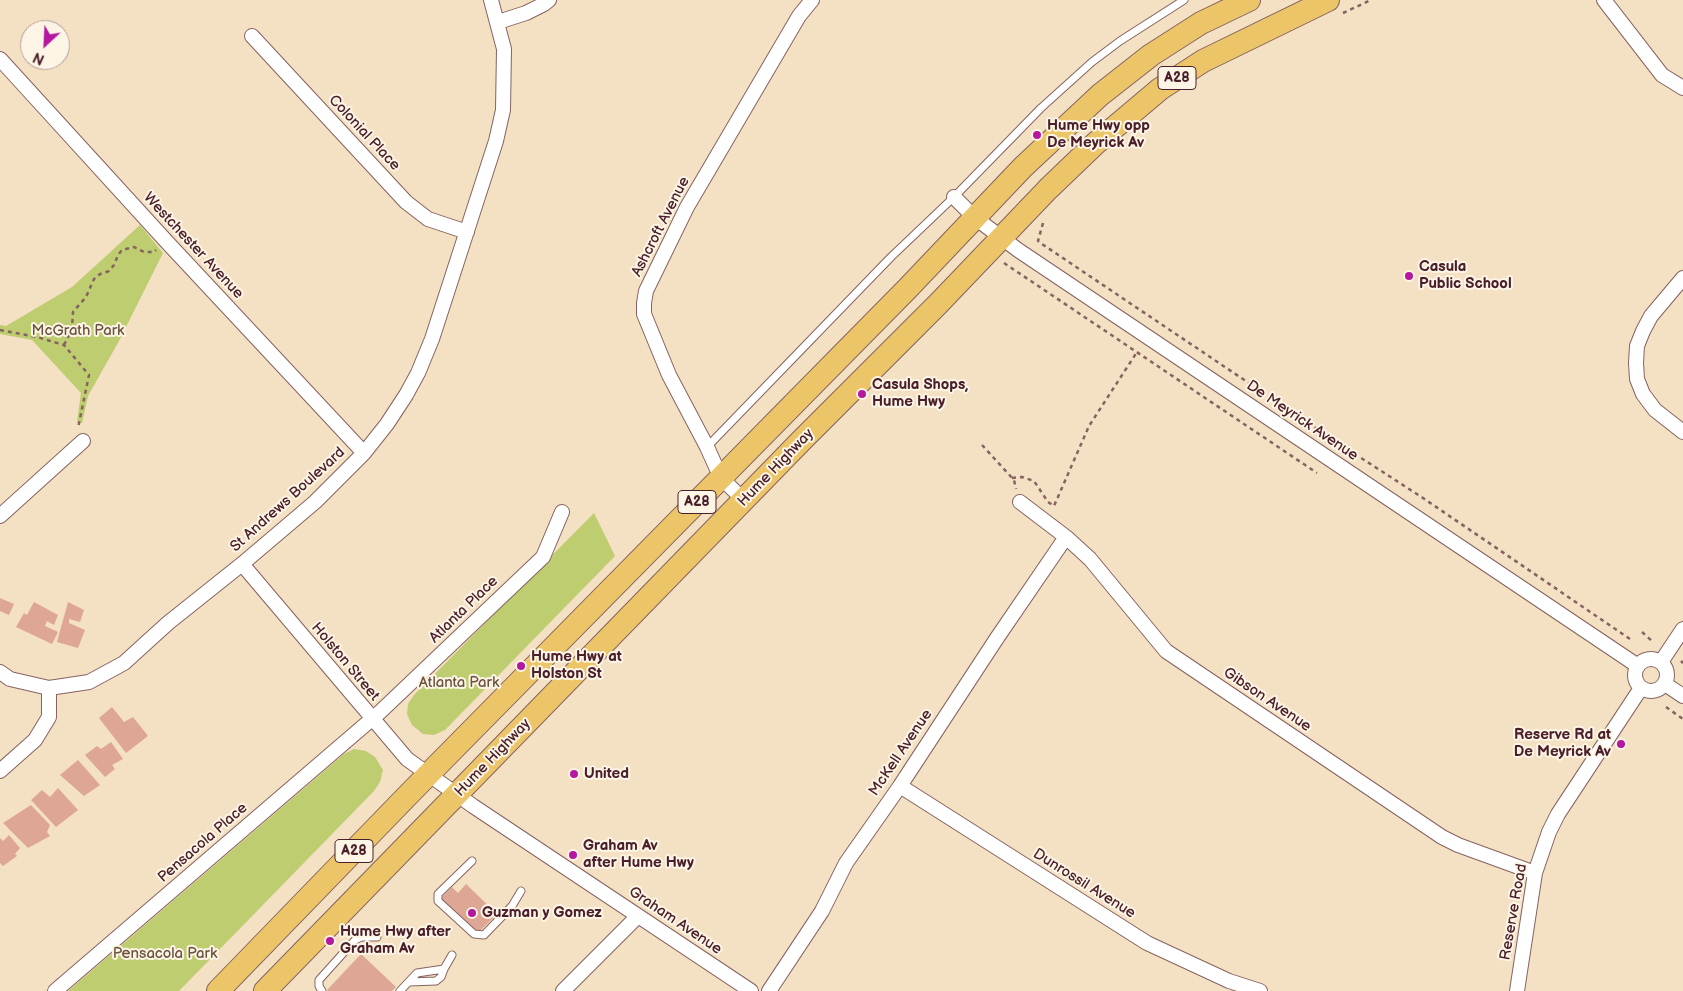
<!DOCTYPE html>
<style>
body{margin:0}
#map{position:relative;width:1683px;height:991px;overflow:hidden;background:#f4e0c3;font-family:"Balsamiq Sans",sans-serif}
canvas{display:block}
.north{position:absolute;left:20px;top:20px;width:50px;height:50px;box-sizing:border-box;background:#fcf5e5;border:1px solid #b59f9b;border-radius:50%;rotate:205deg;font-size:14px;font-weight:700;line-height:20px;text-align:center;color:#4a1f2b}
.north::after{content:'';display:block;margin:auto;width:18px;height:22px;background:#b5179e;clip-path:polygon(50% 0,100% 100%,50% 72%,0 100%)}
</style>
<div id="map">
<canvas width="1683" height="991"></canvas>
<div class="north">N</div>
</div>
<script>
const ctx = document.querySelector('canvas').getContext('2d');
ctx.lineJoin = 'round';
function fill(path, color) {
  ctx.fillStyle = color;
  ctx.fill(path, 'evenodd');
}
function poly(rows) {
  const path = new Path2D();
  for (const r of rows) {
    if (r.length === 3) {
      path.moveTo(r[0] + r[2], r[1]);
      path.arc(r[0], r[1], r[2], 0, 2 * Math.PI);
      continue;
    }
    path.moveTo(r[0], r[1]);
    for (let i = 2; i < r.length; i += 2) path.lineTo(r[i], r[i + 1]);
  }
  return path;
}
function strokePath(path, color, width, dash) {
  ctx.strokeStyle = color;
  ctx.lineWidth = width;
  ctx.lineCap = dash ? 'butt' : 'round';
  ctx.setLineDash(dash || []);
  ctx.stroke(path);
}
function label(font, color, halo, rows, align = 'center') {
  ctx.font = font + ' "Balsamiq Sans",sans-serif';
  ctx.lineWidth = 4;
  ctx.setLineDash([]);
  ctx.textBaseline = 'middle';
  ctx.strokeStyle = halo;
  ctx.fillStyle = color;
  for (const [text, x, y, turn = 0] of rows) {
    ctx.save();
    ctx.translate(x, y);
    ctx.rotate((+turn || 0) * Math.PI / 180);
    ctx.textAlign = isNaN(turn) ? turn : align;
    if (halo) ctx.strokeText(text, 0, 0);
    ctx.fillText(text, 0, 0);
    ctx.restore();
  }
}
const green = poly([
 [140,225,163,253,119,341,88,396,82,423,77,422,81,393,32,340,0,334,0,325,6,326,72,287],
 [594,513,615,556,445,730,434,735,423,734,412,725,407,714,408,704,414,695],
 [354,749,366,751,375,757,383,770,380,782,374,791,179,991,68,991,344,754]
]);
const building = poly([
 [0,598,14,604,9,615,0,611],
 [34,602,58,615,54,625,47,621,45,626,58,632,52,644,16,627,24,613,27,615],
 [68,602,84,610,80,622,69,619,69,623,85,630,78,648,57,642],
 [112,707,124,722,133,717,148,736,126,753,99,718],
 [111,742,123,759,112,765,115,769,105,777,85,755,97,746,101,749],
 [78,760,100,785,84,796,60,775],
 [58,788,78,810,56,827,31,800,42,790,50,797],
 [31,805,50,825,47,832,50,836,28,848,3,823],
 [9,835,20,848,15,854,17,856,3,866,0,863,0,838,3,841],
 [466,884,497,914,481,930,475,930,453,909,452,910,440,899,452,887,458,893],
 [361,954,396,987,392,991,328,991,327,990]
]);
const path = poly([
 [1343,13,1371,0],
 [1043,223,1038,241,1042,244,1338,443,1423,498,1633,641],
 [1004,263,1317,473],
 [0,330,37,337,64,345,89,375,78,428],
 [64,345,72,329,73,312,86,297,94,279,100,274,109,271,114,265,118,255,122,250,134,247,144,252,154,252,156,250],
 [982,445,1014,480,1016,489],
 [1012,478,1022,477,1034,481,1048,502,1054,506,1089,426,1137,352],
 [1642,632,1653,642],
 [1681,661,1683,663],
 [1666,707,1683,719]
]);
const service = poly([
 [707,447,891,257,954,197,1041,108,1092,62,1120,41,1184,0],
 [472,861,438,894,438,901,474,934,484,935,512,906,521,891],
 [409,982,436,981,441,977,444,969],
 [322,991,319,986,319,980,355,940,361,937,377,937],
 [400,991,417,973,444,969,452,955]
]);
const minor = poly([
 [1604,0,1662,75,1683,88],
 [498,22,526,13,544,4,549,0],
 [252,36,406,202,428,219,467,232],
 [0,59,166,241,364,453],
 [954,197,974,217,1018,250,1638,666],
 [1683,278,1651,316,1643,331,1637,346,1636,363,1637,379,1643,394,1655,410,1683,432],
 [745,501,721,478,707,447,669,375,644,314,644,303,646,291,687,207,799,16,812,0],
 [1020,502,1066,537,1090,559,1166,651,1442,837,1458,845,1535,873],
 [0,516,83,441],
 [242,564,407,759,473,806,751,991],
 [1651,675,16],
 [1661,662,1683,629],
 [0,672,10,679,49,688,89,682,124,663,168,623,242,564,315,502,364,453,387,424,406,395,418,373,432,339,496,141,503,110,504,49,491,0],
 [1665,684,1683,696],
 [0,771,35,740,49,717,49,688],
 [900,786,1147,943,1229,981,1260,991],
 [55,991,380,712,543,557,562,512],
 [563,991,638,916],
 [769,991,822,911,846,863,900,786,997,638,1066,537],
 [1517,991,1535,873,1549,832,1558,814,1641,688]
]);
const trunk = poly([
 [218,991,410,793,908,288,1023,167,1100,95,1151,55,1201,23,1249,0],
 [265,991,801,441,939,303,1048,189,1096,143,1160,89,1203,61,1328,0]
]);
const markers = [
 [1037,135,5,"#b5179e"],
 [1409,276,5,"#b5179e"],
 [862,394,5,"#b5179e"],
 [521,666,5,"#b5179e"],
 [1621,744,5,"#b5179e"],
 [574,774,5,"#b5179e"],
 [573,855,5,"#b5179e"],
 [472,913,5,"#b5179e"],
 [330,941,5,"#b5179e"]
];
const shields = [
 [1177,78,38],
 [697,502,38],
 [354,851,38]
];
const shieldNames = [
 ["A28",1177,78],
 ["A28",697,502],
 ["A28",354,851]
];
const poiNames = [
 ["Hume Hwy opp",1047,126],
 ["De Meyrick Av",1047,143],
 ["Casula",1419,267],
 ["Public School",1419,284],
 ["Casula Shops,",872,385],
 ["Hume Hwy",872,402],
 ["Hume Hwy at",531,657],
 ["Holston St",531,674],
 ["Reserve Rd at",1611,735,"right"],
 ["De Meyrick Av",1611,752,"right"],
 ["United",584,774],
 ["Graham Av",583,846],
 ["after Hume Hwy",583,863],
 ["Guzman y Gomez",482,913],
 ["Hume Hwy after",340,932],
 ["Graham Av",340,949]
];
const streetNames = [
 ["Colonial Place",364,133,47],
 ["Ashcroft Avenue",661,227,-63],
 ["Westchester Avenue",193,246,47],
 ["De Meyrick Avenue",1302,421,34],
 ["Hume Highway",776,468,-46],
 ["St Andrews Boulevard",288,500,-42],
 ["Atlanta Place",464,610,-44],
 ["Holston Street",345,662,50],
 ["Gibson Avenue",1267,700,34],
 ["McKell Avenue",901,753,-56],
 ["Hume Highway",493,758,-46],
 ["Pensacola Place",203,843,-41],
 ["Dunrossil Avenue",1084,884,32],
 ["Reserve Road",1514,912,-80],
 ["Graham Avenue",675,921,34]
];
const parkNames = [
 ["McGrath Park",78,331],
 ["Atlanta Park",459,683],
 ["Pensacola Park",165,954]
];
fill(green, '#bdcd6f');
fill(building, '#dea694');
strokePath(service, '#866360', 9);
strokePath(minor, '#866360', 16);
strokePath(trunk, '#866360', 24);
strokePath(path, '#866360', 2.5, [4, 4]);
strokePath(service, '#fff', 7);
strokePath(minor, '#fff', 14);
strokePath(trunk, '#ecc569', 22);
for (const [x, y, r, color] of markers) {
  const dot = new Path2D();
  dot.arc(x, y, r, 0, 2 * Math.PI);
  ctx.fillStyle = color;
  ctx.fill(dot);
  strokePath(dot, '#fcf5e5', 2);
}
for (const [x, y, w] of shields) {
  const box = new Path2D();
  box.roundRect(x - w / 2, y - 11.5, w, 23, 4);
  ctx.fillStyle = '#fcf5e5';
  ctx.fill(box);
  strokePath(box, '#4a1f2b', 1);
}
label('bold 14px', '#4a1f2b', null, shieldNames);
label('bold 15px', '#4a1f2b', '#fcf5e5', poiNames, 'left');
label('15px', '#4a1f2b', '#fcf5e5', streetNames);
label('15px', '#6c533f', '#fcf5e5', parkNames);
</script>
